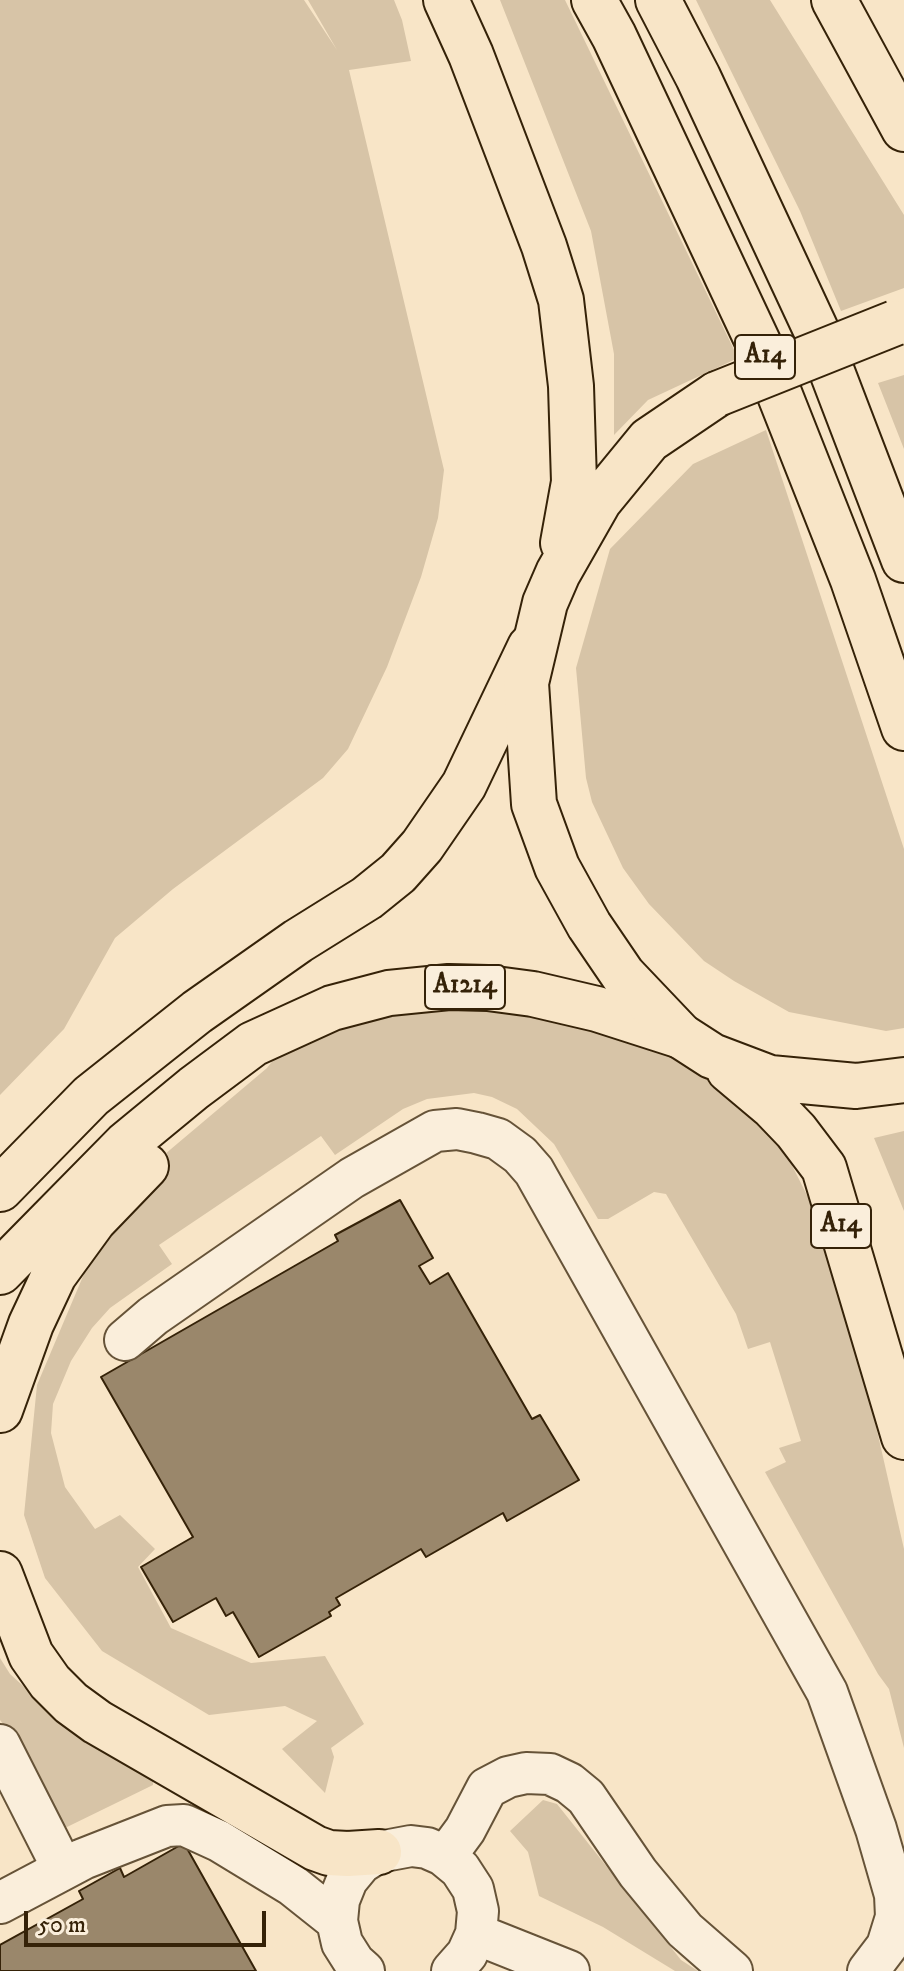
<!DOCTYPE html>
<style>
body{margin:0}
#map{position:relative;width:904px;height:1971px;overflow:hidden;background:#f8e5c7;font-family:"IM FELL DW Pica",serif}
canvas{display:block}
.scale{position:absolute;left:24px;top:1911px;width:242px;height:36px;box-sizing:border-box;border:4px solid #352208;border-top:0;padding-left:10px;font-size:24px;line-height:28px;white-space:nowrap;color:#352208;-webkit-text-stroke:6px #faeedb;paint-order:stroke}
</style>
<div id="map">
<canvas width="904" height="1971"></canvas>
<div class="scale">50 m</div>
</div>
<script>
const ctx = document.querySelector('canvas').getContext('2d');
ctx.lineJoin = 'round';
function fill(path, color) {
  ctx.fillStyle = color;
  ctx.fill(path, 'evenodd');
}
function poly(rows) {
  const path = new Path2D();
  for (const r of rows) {
    path.moveTo(r[0], r[1]);
    for (let i = 2; i < r.length; i += 2) path.lineTo(r[i], r[i + 1]);
  }
  return path;
}
function strokePath(path, color, width, dash) {
  ctx.strokeStyle = color;
  ctx.lineWidth = width;
  ctx.lineCap = dash ? 'butt' : 'round';
  ctx.setLineDash(dash || []);
  ctx.stroke(path);
}
function label(font, color, halo, rows, align = 'center') {
  ctx.font = font + ' "IM FELL DW Pica",serif';
  ctx.lineWidth = 6;
  ctx.setLineDash([]);
  ctx.textBaseline = 'middle';
  ctx.strokeStyle = halo;
  ctx.fillStyle = color;
  for (const [text, x, y, turn = 0] of rows) {
    ctx.save();
    ctx.translate(x, y);
    ctx.rotate((+turn || 0) * Math.PI / 180);
    ctx.textAlign = isNaN(turn) ? turn : align;
    if (halo) ctx.strokeText(text, 0, 0);
    ctx.fillText(text, 0, 0);
    ctx.restore();
  }
}
const green = poly([
 [0,0,304,0,337,50,308,0,394,0,402,20,411,61,349,70,444,470,438,518,421,577,387,667,348,749,323,778,173,889,115,938,64,1029,0,1095],
 [500,0,565,0,738,358,648,400,614,435,614,354,591,231],
 [696,0,770,0,904,215,904,288,841,311,800,211],
 [904,375,904,449,878,383],
 [766,430,904,849,904,1028,886,1031,789,1012,734,981,704,961,649,904,623,868,592,802,586,778,576,668,610,549,693,464],
 [418,999,616,1025,681,1057,763,1108,815,1211,875,1422,904,1549,904,1748,889,1689,878,1674,765,1472,786,1462,779,1448,801,1441,770,1342,748,1349,736,1314,666,1194,654,1192,608,1219,598,1219,554,1144,517,1109,492,1097,474,1093,427,1099,403,1109,335,1155,321,1136,159,1245,172,1264,110,1308,92,1328,71,1361,53,1404,51,1433,65,1487,95,1529,120,1515,155,1549,138,1567,171,1628,251,1663,325,1656,364,1724,331,1748,334,1757,325,1793,282,1749,317,1721,285,1706,209,1715,102,1651,45,1578,24,1515,37,1385,92,1255,139,1176,267,1068,281,1050],
 [904,1131,904,1211,874,1138],
 [0,1658,10,1674,76,1734,153,1774,153,1785,67,1827,50,1822,10,1733,0,1720],
 [543,1800,557,1804,681,1960,698,1971,675,1971,603,1927,539,1896,528,1852,510,1831]
]);
const building = poly([
 [400,1200,433,1258,419,1266,430,1284,448,1273,532,1419,540,1415,579,1480,507,1521,503,1513,426,1557,421,1549,336,1598,340,1605,329,1612,331,1616,259,1657,233,1612,226,1616,216,1598,173,1622,141,1567,193,1537,101,1377,338,1241,335,1235,400,1200],
 [184,1843,256,1971,0,1971,0,1945,83,1899,79,1891,120,1868,124,1877,184,1843]
]);
const minor = poly([
 [125,1340,153,1316,352,1178,435,1131,457,1129,477,1133,498,1139,520,1155,534,1171,827,1692,876,1829,895,1895,896,1917,887,1946,868,1971],
 [0,1745,63,1869],
 [451,1849,465,1830,487,1788,508,1777,526,1773,550,1774,569,1783,586,1797,638,1873,685,1930,732,1971],
 [0,1903,83,1859,167,1826,184,1825,219,1841,293,1886,337,1921],
 [476,1934,569,1971],
 [364,1971,354,1962,342,1943,337,1921,339,1900,347,1880,361,1863,379,1852,411,1846,427,1848,443,1855,460,1869,473,1889,478,1911,476,1934,467,1954,452,1971]
]);
const major = poly([
 [0,1189,91,1096,197,1012,298,941,367,898,398,873,422,846,464,785,530,647],
 [0,1272,126,1144,194,1088,253,1044,332,1008,389,993,449,987,488,988,533,994,597,1009,681,1036],
 [0,1410,31,1324,54,1275,94,1220,146,1166],
 [0,1574,31,1655,50,1682,71,1703,97,1722,315,1848,329,1853,348,1854,379,1852]
]);
const highway = poly([
 [446,0,471,55,544,246,561,300,571,386,574,482,563,543],
 [594,0,614,36,764,355,853,580,904,728],
 [658,0,698,77,816,330,904,560],
 [834,0,904,129],
 [717,394,649,440,599,501,558,573,545,603,526,683,534,804,557,867,589,925,623,975,681,1036,712,1056,770,1078,856,1086,904,1080],
 [729,1070,773,1107,796,1131,824,1168,904,1437]
]);
const highwayBridge = poly([
 [717,394,895,323]
]);
const shields = [
 [765,357,60],
 [465,987,80],
 [841,1226,60]
];
const shieldNames = [
 ["A14",765,357],
 ["A1214",465,987],
 ["A14",841,1226]
];
fill(green, '#d7c4a7');
fill(building, '#9a876b');
strokePath(building, '#352208', 2);
strokePath(minor, '#665338', 44);
strokePath(major, '#352208', 48);
strokePath(highway, '#352208', 48);
strokePath(minor, '#faeedb', 40);
strokePath(major, '#f8e5c7', 44);
strokePath(highway, '#f8e5c7', 44);
strokePath(highwayBridge, '#352208', 48, []);
strokePath(highwayBridge, '#f8e5c7', 44);
for (const [x, y, w] of shields) {
  const box = new Path2D();
  box.roundRect(x - w / 2, y - 22, w, 44, 6);
  ctx.fillStyle = '#faeedb';
  ctx.fill(box);
  strokePath(box, '#352208', 2);
}
label('bold 26px', '#352208', null, shieldNames);
</script>
